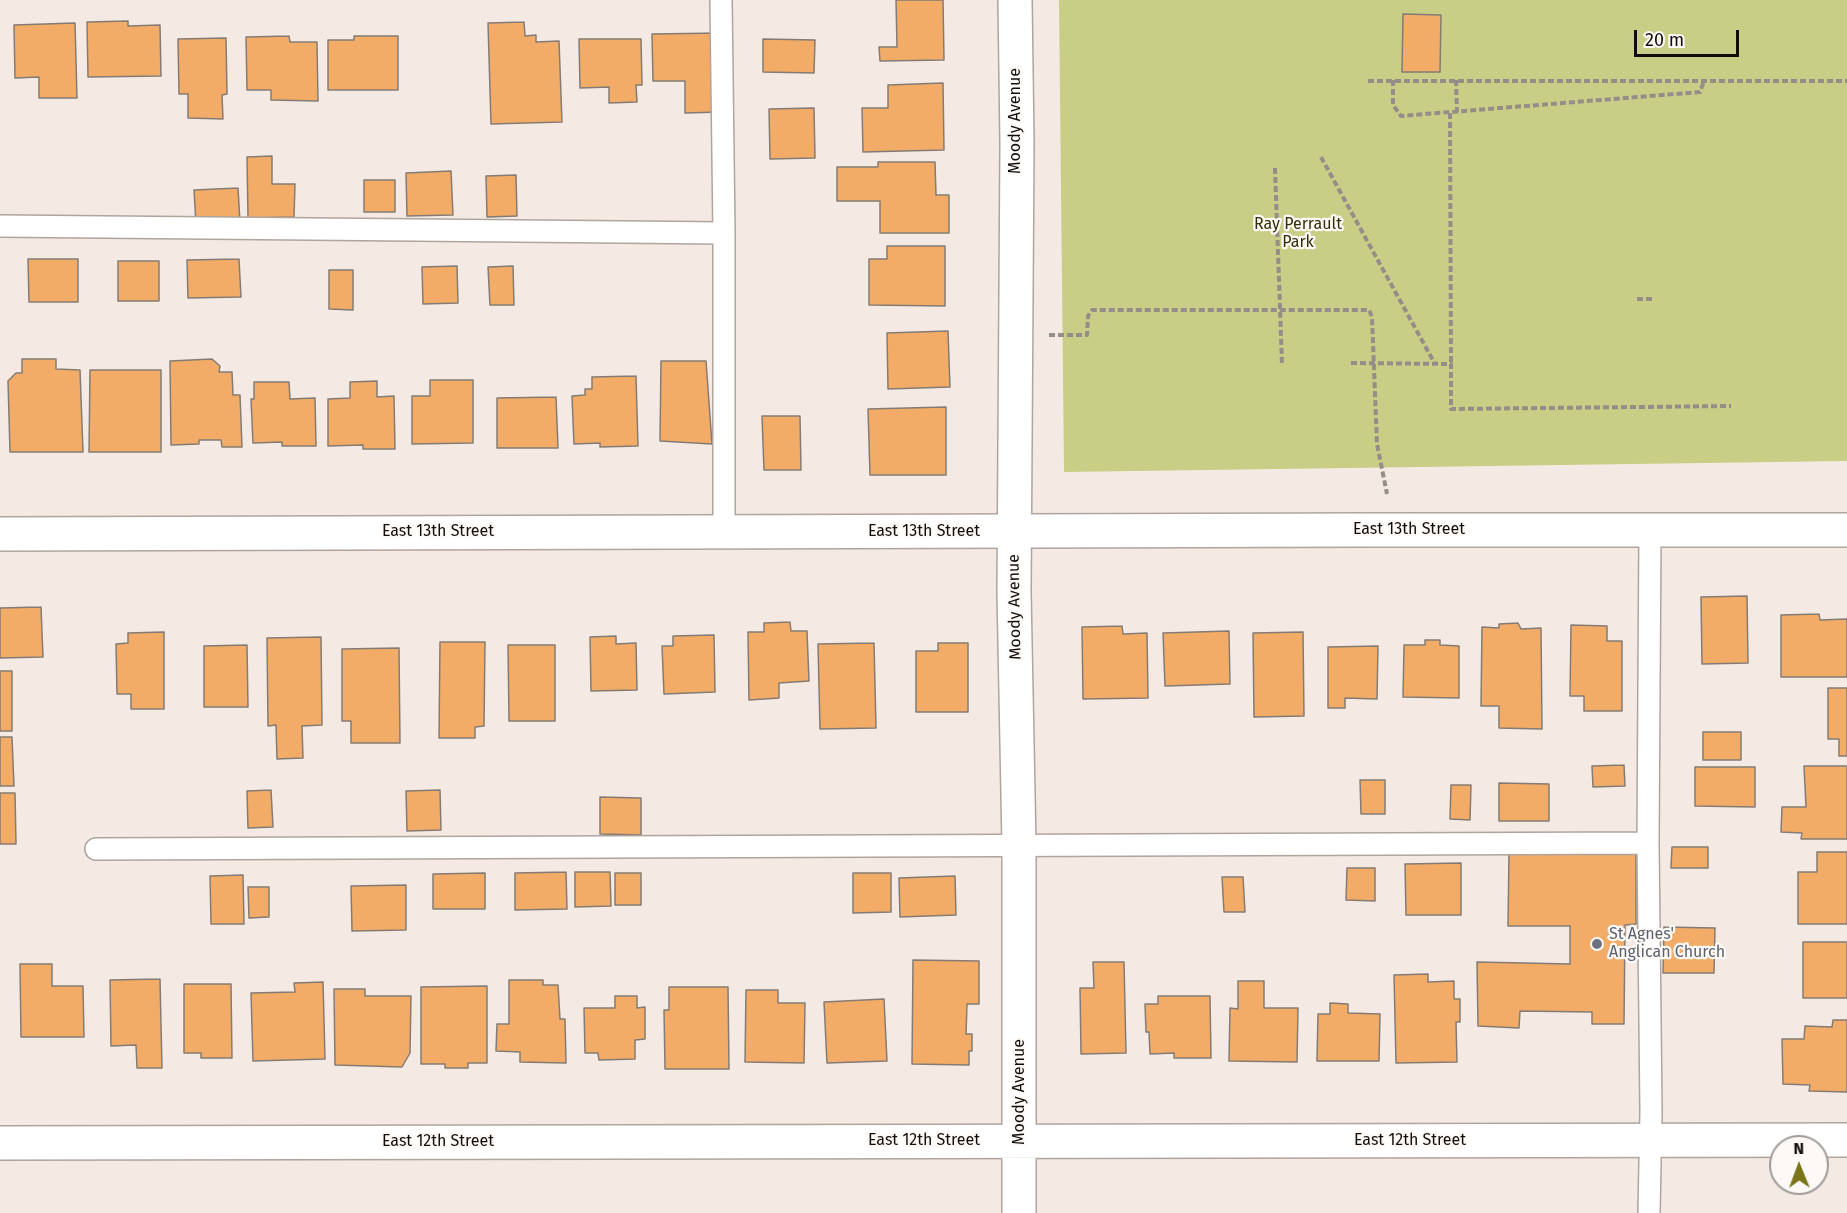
<!DOCTYPE html>
<style>
body{margin:0}
#map{position:relative;width:1847px;height:1213px;overflow:hidden;background:#f5eae3;font-family:"Fira Sans",sans-serif}
canvas{display:block}
.north{position:absolute;left:1769px;top:1135px;width:60px;height:60px;box-sizing:border-box;background:#fdf9f6;border:2px solid #9e9b98;border-radius:50%;rotate:359deg;font-size:16px;font-weight:700;line-height:24px;text-align:center;color:#100d0a}
.north::after{content:'';display:block;margin:auto;width:21px;height:27px;background:#7b7519;clip-path:polygon(50% 0,100% 100%,50% 72%,0 100%)}
.scale{position:absolute;left:1634px;top:30px;width:105px;height:27px;box-sizing:border-box;border:3px solid #100d0a;border-top:0;padding-left:8px;font-size:18px;line-height:21px;white-space:nowrap;color:#100d0a;-webkit-text-stroke:4px #fdf9f6;paint-order:stroke}
</style>
<div id="map">
<canvas width="1847" height="1213"></canvas>
<div class="north">N</div>
<div class="scale">20 m</div>
</div>
<script>
const ctx = document.querySelector('canvas').getContext('2d');
ctx.lineJoin = 'round';
function fill(path, color) {
  ctx.fillStyle = color;
  ctx.fill(path, 'evenodd');
}
function poly(rows) {
  const path = new Path2D();
  for (const r of rows) {
    path.moveTo(r[0], r[1]);
    for (let i = 2; i < r.length; i += 2) path.lineTo(r[i], r[i + 1]);
  }
  return path;
}
function strokePath(path, color, width, dash) {
  ctx.strokeStyle = color;
  ctx.lineWidth = width;
  ctx.lineCap = dash ? 'butt' : 'round';
  ctx.setLineDash(dash || []);
  ctx.stroke(path);
}
function label(font, color, halo, rows, align = 'center') {
  ctx.font = font + ' "Fira Sans",sans-serif';
  ctx.lineWidth = 4.5;
  ctx.setLineDash([]);
  ctx.textBaseline = 'middle';
  ctx.strokeStyle = halo;
  ctx.fillStyle = color;
  for (const [text, x, y, turn = 0] of rows) {
    ctx.save();
    ctx.translate(x, y);
    ctx.rotate((+turn || 0) * Math.PI / 180);
    ctx.textAlign = isNaN(turn) ? turn : align;
    if (halo) ctx.strokeText(text, 0, 0);
    ctx.fillText(text, 0, 0);
    ctx.restore();
  }
}
const green = poly([
 [1059,0,1847,0,1847,461,1064,472]
]);
const building = poly([
 [896,0,943,0,944,60,880,61,879,47,897,47,896,0],
 [1403,14,1441,15,1440,72,1402,72,1403,14],
 [128,21,128,26,160,25,161,76,88,77,87,22,128,21],
 [524,22,525,36,536,35,536,42,559,41,562,122,491,124,488,23,524,22],
 [75,23,77,98,39,98,39,77,15,78,14,25,75,23],
 [721,33,722,112,685,113,685,81,653,81,652,34,721,33],
 [289,36,290,42,317,42,318,101,271,100,271,90,247,90,246,37,289,36],
 [354,36,398,36,398,90,328,90,328,40,354,40,354,36],
 [226,38,227,94,222,95,223,119,188,118,188,94,179,94,178,39,226,38],
 [579,39,641,39,642,85,636,85,637,102,609,103,609,87,580,88,579,39],
 [763,39,815,40,814,73,763,72,763,39],
 [943,83,944,150,863,152,862,108,888,108,888,85,943,83],
 [814,108,815,158,770,159,769,109,814,108],
 [272,156,272,184,295,184,294,217,248,218,247,157,272,156],
 [878,162,935,162,936,195,949,195,949,233,880,233,880,201,837,201,837,167,878,167,878,162],
 [451,171,453,215,407,216,406,173,451,171],
 [516,175,517,216,487,217,486,176,516,175],
 [364,180,395,180,395,212,364,212,364,180],
 [238,188,240,222,196,224,194,190,238,188],
 [887,246,945,246,945,306,869,305,869,259,887,259,887,246],
 [28,259,78,259,78,302,29,302,28,259],
 [239,259,241,297,188,298,187,260,239,259],
 [118,261,159,261,159,301,118,301,118,261],
 [457,266,458,303,423,304,422,267,457,266],
 [513,266,514,305,490,305,488,267,513,266],
 [329,270,353,270,353,310,329,309,329,270],
 [948,331,950,387,888,389,887,333,948,331],
 [22,359,56,359,56,369,80,370,83,452,10,452,8,381,16,373,22,373,22,359],
 [212,359,220,366,219,372,232,372,233,395,240,395,242,447,222,447,221,440,199,440,199,444,171,445,170,361,212,359],
 [661,361,706,361,712,444,660,441,661,361],
 [90,370,161,370,161,452,89,452,90,370],
 [636,376,638,446,600,447,600,443,574,444,572,396,585,395,585,389,592,389,592,377,636,376],
 [430,380,473,380,473,443,412,444,412,396,430,396,430,380],
 [377,381,377,397,394,396,395,449,363,449,363,445,328,446,328,399,350,398,350,382,377,381],
 [254,382,289,382,290,399,315,398,316,446,282,446,282,442,253,443,251,399,254,399,254,382],
 [556,397,558,448,497,448,497,398,556,397],
 [946,407,946,475,870,475,868,409,946,407],
 [762,416,800,416,801,470,764,470,762,416],
 [1747,596,1748,663,1702,664,1701,597,1747,596],
 [41,607,43,657,0,658,0,608,41,607],
 [1819,614,1820,620,1847,619,1847,677,1781,677,1781,615,1819,614],
 [790,622,791,631,807,631,809,681,779,683,779,698,749,700,748,632,764,632,764,623,790,622],
 [1518,623,1521,629,1541,628,1542,729,1499,728,1499,706,1481,706,1482,627,1499,628,1499,624,1518,623],
 [1571,625,1607,626,1607,641,1622,641,1622,711,1584,711,1584,696,1570,696,1571,625],
 [1122,626,1123,634,1147,633,1148,698,1083,699,1082,627,1122,626],
 [1229,631,1230,684,1165,686,1163,633,1229,631],
 [164,632,164,709,131,709,131,694,117,694,116,644,128,643,128,633,164,632],
 [1303,632,1304,716,1254,717,1253,633,1303,632],
 [714,635,715,692,664,694,662,646,673,646,673,636,714,635],
 [616,636,616,644,636,643,637,690,591,691,590,637,616,636],
 [321,637,322,725,302,726,303,758,277,759,276,725,268,726,267,638,321,637],
 [1425,640,1440,640,1440,645,1459,646,1459,698,1403,697,1404,645,1425,645,1425,640],
 [440,642,485,642,484,726,475,727,475,738,439,738,440,642],
 [874,643,876,728,820,729,818,644,874,643],
 [938,643,968,643,968,712,916,712,916,651,938,651,938,643],
 [247,645,248,707,204,707,204,646,247,645],
 [508,645,555,645,555,721,509,721,508,645],
 [1378,646,1377,699,1345,698,1345,708,1328,708,1328,647,1378,646],
 [399,648,400,743,351,743,351,721,342,721,342,649,399,648],
 [0,671,12,671,12,731,0,731,0,671],
 [1828,688,1847,688,1847,756,1839,756,1839,739,1828,739,1828,688],
 [1703,732,1741,732,1741,760,1703,760,1703,732],
 [0,737,12,737,14,786,0,786,0,737],
 [1624,765,1625,786,1593,787,1592,766,1624,765],
 [1804,766,1847,766,1847,839,1801,839,1802,833,1781,832,1782,807,1806,807,1804,766],
 [1695,767,1755,767,1755,807,1695,806,1695,767],
 [1360,780,1385,780,1385,814,1361,814,1360,780],
 [1499,783,1549,784,1549,821,1499,821,1499,783],
 [1451,785,1471,785,1470,820,1450,819,1451,785],
 [271,790,273,827,248,828,247,791,271,790],
 [440,790,441,830,407,831,406,791,440,790],
 [0,793,15,793,16,844,0,844,0,793],
 [600,797,641,798,641,835,600,834,600,797],
 [1672,847,1708,847,1708,868,1671,868,1672,847],
 [1817,852,1847,852,1847,924,1798,924,1798,872,1817,872,1817,852],
 [1509,853,1636,854,1636,924,1625,925,1624,1024,1592,1024,1592,1012,1520,1011,1519,1028,1478,1026,1477,962,1570,964,1570,926,1508,926,1509,853],
 [1461,863,1461,915,1406,915,1405,864,1461,863],
 [1347,868,1375,868,1375,901,1346,900,1347,868],
 [566,872,567,909,515,910,515,873,566,872],
 [575,872,610,872,611,906,575,907,575,872],
 [485,873,485,909,433,909,433,874,485,873],
 [615,873,641,873,641,905,615,905,615,873],
 [853,873,891,873,891,912,853,913,853,873],
 [243,875,244,924,211,924,210,876,243,875],
 [955,876,956,915,900,917,899,878,955,876],
 [1222,877,1243,877,1245,912,1224,912,1222,877],
 [406,885,406,930,352,931,351,886,406,885],
 [248,887,269,887,269,917,249,918,248,887],
 [1664,927,1715,928,1714,973,1663,973,1664,927],
 [1803,942,1847,942,1847,998,1803,998,1803,942],
 [913,960,979,961,979,1004,967,1004,966,1034,972,1034,972,1051,969,1051,969,1065,912,1064,913,960],
 [1093,962,1124,962,1126,1053,1081,1054,1080,988,1094,988,1093,962],
 [20,964,52,964,52,986,83,986,84,1037,21,1037,20,964],
 [1428,974,1428,982,1454,981,1454,999,1460,999,1460,1022,1456,1022,1457,1062,1396,1063,1394,975,1428,974],
 [160,979,162,1068,137,1068,136,1045,111,1046,110,980,160,979],
 [509,980,543,980,543,985,558,985,560,1019,565,1019,566,1063,520,1062,520,1052,496,1051,497,1024,509,1024,509,980],
 [1238,981,1264,981,1264,1008,1298,1008,1297,1062,1229,1061,1230,1008,1238,1009,1238,981],
 [323,982,325,1059,253,1061,251,993,295,992,294,983,323,982],
 [184,984,231,984,232,1058,201,1058,201,1053,184,1053,184,984],
 [487,986,487,1063,468,1063,468,1068,445,1068,445,1064,421,1064,421,987,487,986],
 [669,987,728,987,729,1069,665,1069,664,1010,669,1010,669,987],
 [334,989,365,989,365,996,411,996,410,1053,402,1067,335,1065,334,989],
 [746,990,778,990,778,1003,805,1003,804,1063,745,1062,746,990],
 [615,996,637,996,637,1008,645,1007,645,1039,635,1040,635,1059,599,1060,598,1053,585,1053,584,1008,615,1008,615,996],
 [1158,996,1210,996,1211,1058,1174,1058,1174,1053,1150,1054,1149,1032,1146,1032,1145,1004,1158,1004,1158,996],
 [884,999,887,1061,827,1063,824,1002,884,999],
 [1330,1003,1348,1004,1348,1013,1380,1014,1379,1061,1317,1061,1318,1014,1330,1014,1330,1003],
 [1833,1020,1847,1020,1847,1092,1809,1091,1810,1085,1783,1084,1782,1039,1804,1039,1805,1026,1832,1027,1833,1020]
]);
const path = poly([
 [1393,80,1393,105,1401,116,1700,92,1704,81],
 [1456,80,1457,112],
 [1368,81,1847,81],
 [1450,113,1451,364],
 [1321,157,1435,364],
 [1275,168,1282,364],
 [1637,299,1653,299],
 [1049,335,1087,335,1088,316,1092,310,1369,310,1372,317,1377,444,1387,494],
 [1351,363,1451,364,1451,409,1731,406]
]);
const service = poly([
 [721,0,724,233],
 [0,226,724,233,724,531],
 [96,849,1648,843],
 [1649,1213,1651,1111,1648,843,1650,531]
]);
const minor = poly([
 [1015,0,1017,143,1014,592,1019,845,1019,1213],
 [0,1143,1847,1140]
]);
const tertiary = poly([
 [0,534,1366,530,1847,530]
]);
const markers = [
 [1597,944,6,"#6b7280"]
];
const streetNames = [
 ["Moody Avenue",1016,121,-90],
 ["East 13th Street",1409,530],
 ["East 13th Street",438,532],
 ["East 13th Street",924,532],
 ["Moody Avenue",1015,607,-91],
 ["Moody Avenue",1020,1092,-90],
 ["East 12th Street",924,1141],
 ["East 12th Street",1410,1141],
 ["East 12th Street",438,1142]
];
const parkNames = [
 ["Ray Perrault",1298,225],
 ["Park",1298,243]
];
const worshipNames = [
 ["St Agnes'",1609,935],
 ["Anglican Church",1609,953]
];
fill(green, '#c8ce86');
fill(building, '#f2ac67');
strokePath(building, '#847c74', 1.5);
strokePath(service, '#afa49e', 24);
strokePath(minor, '#afa49e', 36);
strokePath(tertiary, '#afa49e', 36);
strokePath(path, '#958d88', 4, [6, 3]);
strokePath(service, '#fff', 21);
strokePath(minor, '#fff', 33);
strokePath(tertiary, '#fff', 33);
for (const [x, y, r, color] of markers) {
  const dot = new Path2D();
  dot.arc(x, y, r, 0, 2 * Math.PI);
  ctx.fillStyle = color;
  ctx.fill(dot);
  strokePath(dot, '#fdf9f6', 2);
}
label('16px', '#100d0a', '#fdf9f6', streetNames);
label('16px', '#2e3007', '#fdf9f6', parkNames);
label('16px', '#5b616d', '#fdf9f6', worshipNames, 'left');
</script>
